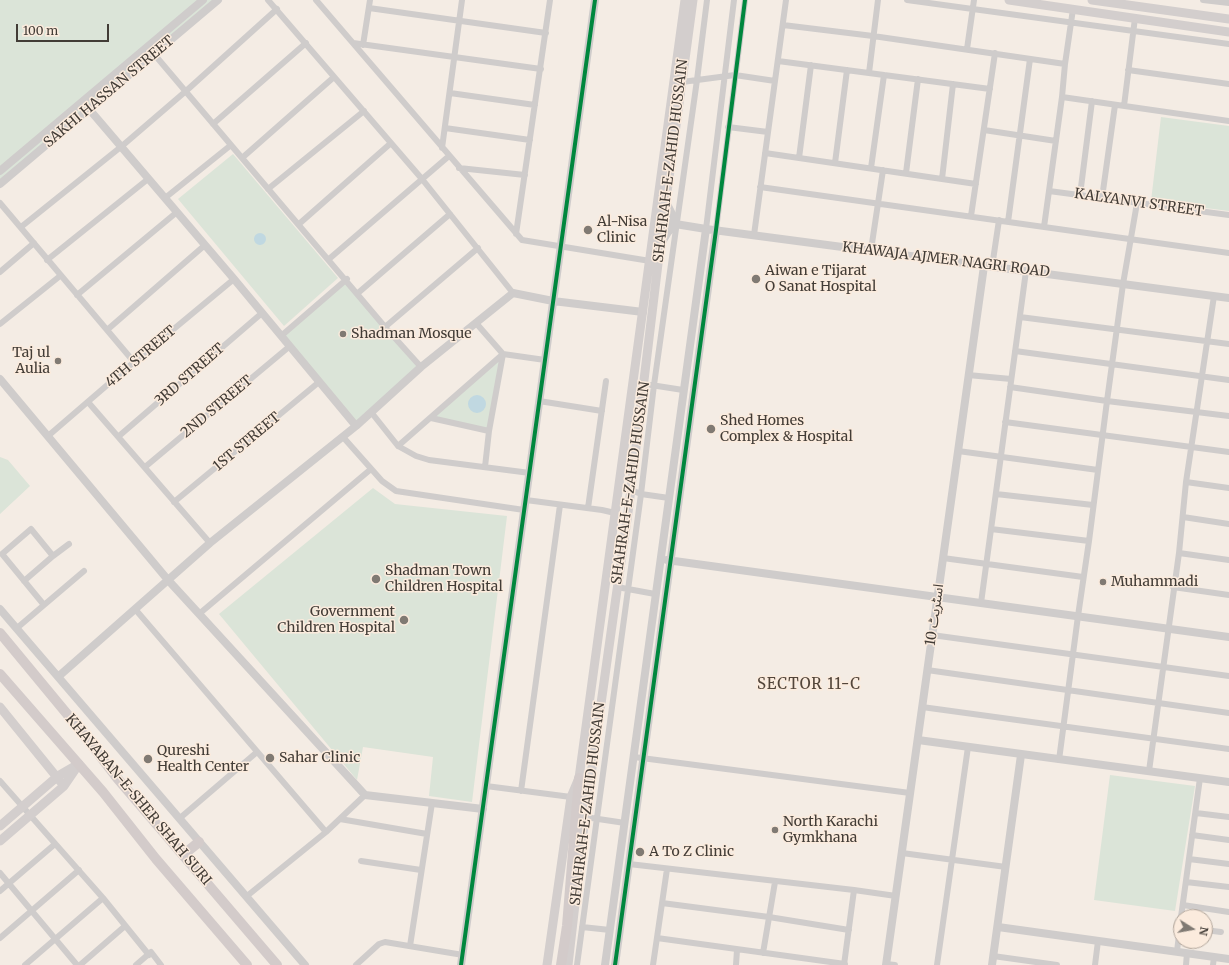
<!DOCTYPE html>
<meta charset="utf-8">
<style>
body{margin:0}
#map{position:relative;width:1229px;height:965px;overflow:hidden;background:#f4ece4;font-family:Merriweather,serif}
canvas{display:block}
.north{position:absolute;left:1173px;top:909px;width:40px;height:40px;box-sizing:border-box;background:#fbebdd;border:1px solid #b1a59a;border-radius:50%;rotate:101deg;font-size:11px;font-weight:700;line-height:16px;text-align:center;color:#423c36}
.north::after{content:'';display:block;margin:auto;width:14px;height:18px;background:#807a73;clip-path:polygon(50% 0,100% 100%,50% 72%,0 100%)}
.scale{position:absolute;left:16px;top:24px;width:93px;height:18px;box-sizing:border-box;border:2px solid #423c36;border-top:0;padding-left:5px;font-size:12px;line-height:14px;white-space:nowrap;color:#423c36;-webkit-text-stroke:3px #fbebdd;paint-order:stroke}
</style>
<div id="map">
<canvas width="1229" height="965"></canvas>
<div class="north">N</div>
<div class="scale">100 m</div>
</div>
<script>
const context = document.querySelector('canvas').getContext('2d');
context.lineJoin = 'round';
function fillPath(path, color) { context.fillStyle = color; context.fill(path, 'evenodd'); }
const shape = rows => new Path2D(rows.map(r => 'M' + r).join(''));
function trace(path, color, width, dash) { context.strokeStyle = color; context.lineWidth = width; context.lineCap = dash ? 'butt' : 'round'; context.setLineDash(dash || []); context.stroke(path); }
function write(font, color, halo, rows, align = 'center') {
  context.font = font + ' Merriweather,"Noto Sans Arabic",serif'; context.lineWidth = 3; context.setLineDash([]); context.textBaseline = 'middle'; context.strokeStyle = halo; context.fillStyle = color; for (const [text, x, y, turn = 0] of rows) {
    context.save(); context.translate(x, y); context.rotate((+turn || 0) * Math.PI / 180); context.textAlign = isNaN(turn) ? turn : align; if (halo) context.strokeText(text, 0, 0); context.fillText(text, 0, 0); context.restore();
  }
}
fillPath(shape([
 [0,0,218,0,0,184],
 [1161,117,1229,126,1229,211,1151,201],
 [233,154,338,278,284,326,178,199],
 [347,279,421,367,356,426,281,336],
 [503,354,489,431,431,418],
 [0,457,8,460,30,486,0,514],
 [373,488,395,504,507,516,472,802,429,796,433,757,363,747,357,780,219,614],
 [1110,775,1195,786,1175,911,1094,900]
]), '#dbe4d8');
fillPath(shape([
 '254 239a6 6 0 1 1 12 0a6 6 0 1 1-12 0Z',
 '468 404a9 9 0 1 1 18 0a9 9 0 1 1-18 0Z'
]), '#c0d8e1');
trace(shape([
 [268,0,422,179,513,293],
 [316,0,522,240,650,261],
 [907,0,1229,44],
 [1203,0,1229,3],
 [369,8,546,33],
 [783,25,873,36,1065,64],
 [353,43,541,69],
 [363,45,370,0],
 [967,49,974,0],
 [154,54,385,327,421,367],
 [778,61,990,89],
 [1128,70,1229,84],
 [869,73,878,0],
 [682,82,735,75,775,81],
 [450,93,535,105],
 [1062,97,1229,121],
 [1124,106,1135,18],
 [213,124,306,43],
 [728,127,768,132],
 [445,128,530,140],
 [984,130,1056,141],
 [442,148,462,0],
 [765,153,976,184],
 [242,158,334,77],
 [799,158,811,65],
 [835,163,847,70],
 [459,168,525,175],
 [871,168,884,75],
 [906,173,918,79],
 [942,179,953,84],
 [760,187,1229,253],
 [268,189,364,111],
 [1049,191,1229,215],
 [1080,195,1092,101],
 [165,198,231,145],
 [1102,198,1115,105],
 [0,203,134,362],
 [971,216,995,53],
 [1008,222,1030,59],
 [299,224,391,143],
 [21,227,122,146,186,91,277,9],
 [1044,227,1062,97,1065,64,1073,9],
 [706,229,734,0],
 [716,230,745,0],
 [516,234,550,0],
 [754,235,786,0],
 [871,250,883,170],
 [329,259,449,156],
 [47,260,148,179],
 [992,267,999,220],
 [0,272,34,243],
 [358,293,450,214],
 [77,295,177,212],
 [1020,317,1229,344],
 [476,323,503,354,489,431,485,467],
 [0,324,60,276],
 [385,327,478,248],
 [107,330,205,245],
 [281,336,347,279],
 [1015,351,1229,380],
 [968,375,1011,379],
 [651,385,683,390],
 [1010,387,1107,401,1229,416],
 [539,401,602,411],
 [88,402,210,543],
 [371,412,398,446,416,456,429,460,530,473],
 [431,418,489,431],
 [1005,422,1229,452],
 [48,436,134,362,234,279],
 [119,436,262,313],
 [343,437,382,481,396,491,524,510],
 [398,446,503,354,545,360],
 [958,451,1098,470],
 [145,467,290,346],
 [1186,482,1229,488],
 [631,490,641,494,669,498],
 [996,494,1093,505],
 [526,500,602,510,615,513],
 [174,502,319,382],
 [588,508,606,381],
 [1183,517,1229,524],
 [991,529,1089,541],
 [1179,553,1229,560],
 [943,558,1083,577],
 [24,581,53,556],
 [617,587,655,594],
 [1173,587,1229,595],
 [981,603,1026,271],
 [44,605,84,571],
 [135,609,326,832],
 [199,614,371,469],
 [17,628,44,605,2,554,31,529,53,556,69,544],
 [932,635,1229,676],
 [927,670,1229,713],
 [922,707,1229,749],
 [634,757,910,793],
 [1059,760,1078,616,1089,541,1107,401,1123,284,1137,203],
 [1149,771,1179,553,1186,482,1214,296],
 [0,781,103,898,149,955],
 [486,786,571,797],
 [521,791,560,505],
 [1196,813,1229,817],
 [585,817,625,823],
 [180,818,257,752],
 [340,819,427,834],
 [1192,835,1229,840],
 [902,853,1006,867],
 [1189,859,1229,864],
 [361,861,421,870],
 [629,864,854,890,896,896],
 [0,873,77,965],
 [1186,882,1229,887],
 [0,891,55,844],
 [247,896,326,832,365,795],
 [662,903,769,917,849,930],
 [1183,905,1229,912],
 [1181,917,1200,778],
 [582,927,610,930],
 [1205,930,1221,932],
 [0,938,79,870],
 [657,938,845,964],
 [410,946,432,803],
 [1177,951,1181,919],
 [763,953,775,882],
 [993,956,1057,965],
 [886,964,895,965],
 [25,965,103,898],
 [80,965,125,926],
 [136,965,151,952,161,965],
 [356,965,379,944,385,942,463,955],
 [577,965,641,494,654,385,697,80,707,0],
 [653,965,667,869],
 [736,965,737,950],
 [844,965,854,890],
 [937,965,968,747],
 [1095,965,1098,941],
 [1186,965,1187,953],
 [1213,965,1214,957]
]), '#cfcccb', 6);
trace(shape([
 [89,109,234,279,356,426],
 [0,171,203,0],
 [0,184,218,0],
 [663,222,706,229,1229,298],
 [661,244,668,232,677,224,665,200],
 [0,379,168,580,365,795,483,809],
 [667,560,1229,637],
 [0,609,305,965],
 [59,676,210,543,356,426,421,367,513,293,553,301,643,312],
 [918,740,1229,782],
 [998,927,1229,959],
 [461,965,595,0],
 [605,965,706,229],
 [615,965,716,230],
 [886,965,984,266],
 [992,965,1021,755]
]), '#cfcccb', 8);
trace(shape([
 [1009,0,1229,32],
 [1092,0,1229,19],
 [0,707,64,786],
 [0,826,58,776,77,765],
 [0,841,64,786,79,764],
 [547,965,571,797,579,778,685,0],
 [568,965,585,817,629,505,663,222,693,0]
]), '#d3cecd', 9);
trace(shape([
 [0,633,77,726,117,778,277,965],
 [0,674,103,792,156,859,247,965],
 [183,855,199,842],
 [561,965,567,926,579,778]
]), '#d3cbca', 10);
trace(shape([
 [461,965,595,0],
 [615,965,716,230,745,0]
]), '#00873e', 4);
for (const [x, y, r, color] of [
 [588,230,5,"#807a73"],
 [756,279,5,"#807a73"],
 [343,334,4,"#807a73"],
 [58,361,4,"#807a73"],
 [711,429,5,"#807a73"],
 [376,579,5,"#807a73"],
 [1103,582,4,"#807a73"],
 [404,620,5,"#807a73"],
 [270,758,5,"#807a73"],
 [148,759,5,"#807a73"],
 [775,830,4,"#807a73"],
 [640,852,5,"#807a73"]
]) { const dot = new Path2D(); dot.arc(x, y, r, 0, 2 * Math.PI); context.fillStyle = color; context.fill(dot); trace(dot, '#fbebdd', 1.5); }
write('14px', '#423c36', '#fbebdd', [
 ["SAKHI HASSAN STREET",109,92,-40],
 ["SHAHRAH-E-ZAHID HUSSAIN",671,161,-83],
 ["KALYANVI STREET",1139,203,8],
 ["KHAWAJA AJMER NAGRI ROAD",946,260,7],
 ["4TH STREET",141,357,-40],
 ["3RD STREET",190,375,-41],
 ["2ND STREET",217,407,-40],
 ["1ST STREET",247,442,-40],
 ["SHAHRAH-E-ZAHID HUSSAIN",631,483,-82],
 ["اسٹریٹ 10",935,615,-82],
 ["KHAYABAN-E-SHER SHAH SURI",138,800,50],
 ["SHAHRAH-E-ZAHID HUSSAIN",588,804,-83]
]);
write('14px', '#423c36', '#fbebdd', [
 ["Al-Nisa",597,222],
 ["Clinic",597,238],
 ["Aiwan e Tijarat",765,271],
 ["O Sanat Hospital",765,287],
 ["Shadman Mosque",351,334],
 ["Taj ul",50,353,"right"],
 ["Aulia",50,369,"right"],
 ["Shed Homes",720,421],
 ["Complex & Hospital",720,437],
 ["Shadman Town",385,571],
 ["Children Hospital",385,587],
 ["Muhammadi",1111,582],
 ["Government",395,612,"right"],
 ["Children Hospital",395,628,"right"],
 ["Qureshi",157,751],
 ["Health Center",157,767],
 ["Sahar Clinic",279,758],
 ["North Karachi",783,822],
 ["Gymkhana",783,838],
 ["A To Z Clinic",649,852]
], 'left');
context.letterSpacing = '1px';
write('15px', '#52453a', '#fbebdd', [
 ["SECTOR 11-C",809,685]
]);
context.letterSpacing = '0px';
</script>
